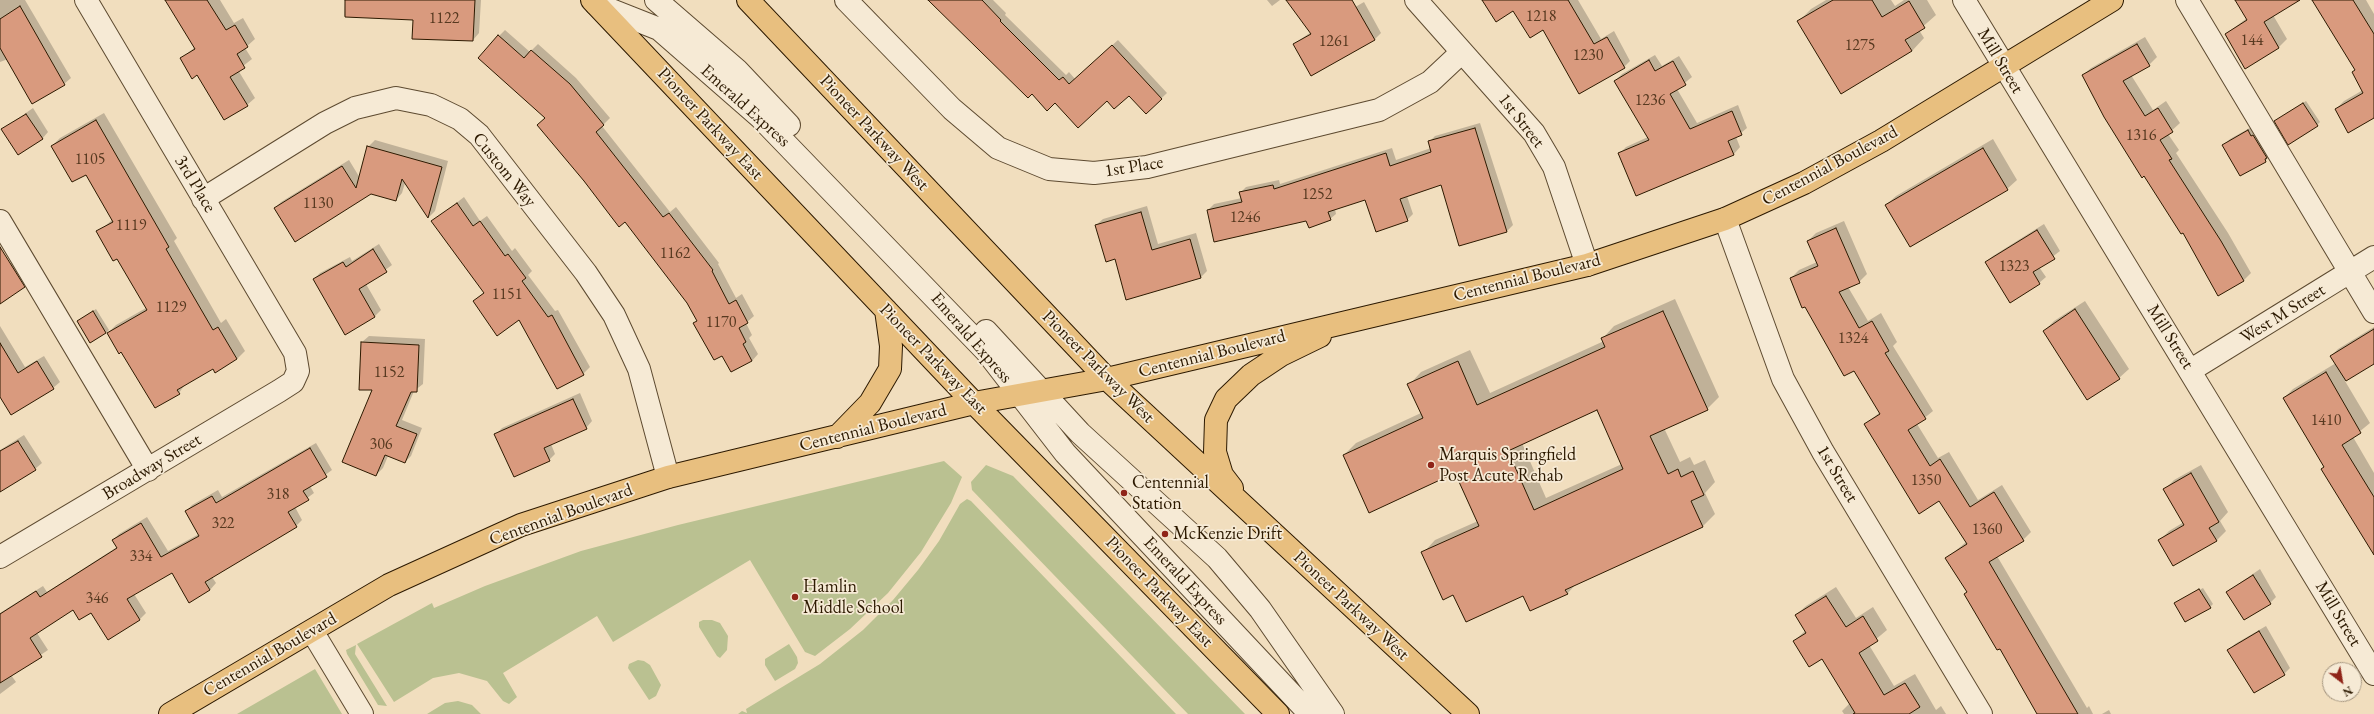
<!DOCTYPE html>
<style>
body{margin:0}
#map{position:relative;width:2374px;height:714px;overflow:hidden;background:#f1debe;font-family:"EB Garamond",serif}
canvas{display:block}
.north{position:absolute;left:2322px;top:662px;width:40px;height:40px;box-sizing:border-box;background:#f6ead5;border:1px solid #a59680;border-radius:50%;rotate:149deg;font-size:11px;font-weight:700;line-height:16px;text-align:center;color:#2c1900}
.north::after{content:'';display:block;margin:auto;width:14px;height:18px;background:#8f2418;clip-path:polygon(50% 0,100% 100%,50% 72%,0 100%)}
</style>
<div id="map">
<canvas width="2374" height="714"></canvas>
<div class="north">N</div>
</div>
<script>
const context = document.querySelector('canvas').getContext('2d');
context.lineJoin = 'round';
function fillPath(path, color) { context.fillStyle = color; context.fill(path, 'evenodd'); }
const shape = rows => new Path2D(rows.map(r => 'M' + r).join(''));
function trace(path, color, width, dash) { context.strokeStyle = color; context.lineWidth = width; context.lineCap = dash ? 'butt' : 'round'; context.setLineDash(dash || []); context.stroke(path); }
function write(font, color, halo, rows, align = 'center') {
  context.font = font + ' "EB Garamond",serif'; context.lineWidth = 3.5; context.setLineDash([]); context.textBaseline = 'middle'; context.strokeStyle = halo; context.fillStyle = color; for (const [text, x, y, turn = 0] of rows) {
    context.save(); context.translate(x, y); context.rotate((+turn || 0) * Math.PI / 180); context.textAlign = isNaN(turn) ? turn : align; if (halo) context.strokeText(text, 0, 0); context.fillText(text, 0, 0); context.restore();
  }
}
fillPath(shape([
 [944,461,962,477,951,503,921,552,888,593,850,629,815,656,805,652,750,560,613,642,597,616,503,673,517,697,509,704,503,701,487,681,459,673,433,678,394,702,357,644,432,603,434,608,485,586,581,551,678,525],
 [986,465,1013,476,1245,714,1188,714,972,490,971,482],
 [967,499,971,501,1176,714,738,714,742,711,747,713,746,709,820,664,863,630,893,600,918,570,939,541,960,504],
 [703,620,712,620,720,623,728,636,727,650,720,658,717,656,699,627,699,622],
 [789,644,797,657,798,663,795,669,775,681,765,665,765,659],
 [356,645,355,654,387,706,378,705,347,654,346,650],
 [638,660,644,661,650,665,661,685,656,696,649,700,628,668,629,664],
 [315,669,342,714,237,714],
 [458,701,472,705,481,714,427,714,445,703]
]), '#bac191');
fillPath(shape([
 [0,0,25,0,71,78,64,84,8,59,0,62],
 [166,0,220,0,234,23,243,18,255,39,245,48,252,59,238,70,255,98,247,105,198,74,181,59,195,47],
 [345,0,481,0,479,33,473,40,414,19,344,16],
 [930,0,993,0,1006,13,1005,15,1066,75,1069,72,1075,79,1118,40,1167,93,1146,113,1129,94,1107,100,1055,102,1032,93],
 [1267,0,1280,0,1272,6],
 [1287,0,1333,0,1343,14,1364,2,1381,33,1375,39,1312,75,1294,44,1311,32],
 [1483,0,1578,0,1601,39,1614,31,1630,61,1624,67,1543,29,1514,10],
 [1826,0,1891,0,1895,6,1904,0,1927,0,1936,15,1919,30,1924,38,1912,51,1799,21,1811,9],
 [2241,0,2298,0,2273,15,2287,39,2279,47,2245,67,2226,34,2247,18],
 [2313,0,2366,0,2374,14,2374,117,2336,109,2344,101,2363,90,2353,72,2356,69],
 [505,30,530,52,538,44,576,78,610,118,602,126,670,212,676,207,719,263,718,264,736,298,742,294,754,316,746,323,752,335,749,338,758,354,752,361,723,354,688,302,546,118,499,36],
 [2145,37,2157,57,2149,65,2131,75,2153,110,2166,101,2180,123,2168,134,2179,150,2176,153,2228,233,2251,273,2243,281,2183,232,2083,75,2091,68],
 [1655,55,1662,66,1679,56,1692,77,1677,89,1697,123,1738,105,1747,128,1736,137,1740,147,1734,154,1637,195,1619,154,1626,147,1648,137,1615,81,1622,74],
 [2306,101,2320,122,2317,125,2279,119],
 [33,108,48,132,42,139,3,129],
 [104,113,177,238,174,241,221,323,226,319,245,351,237,359,213,368,186,383,179,393,122,351,108,333,116,325,146,308,118,257,98,232,112,220,86,174,52,146,60,138],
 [1480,123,1513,225,1507,231,1460,245,1442,184,1407,196,1413,214,1407,220,1366,199,1335,209,1336,214,1330,219,1307,220,1208,210,1214,204,1242,198,1240,193,1246,187,1279,180,1280,184,1392,148,1396,160,1431,148,1429,142,1435,136],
 [2255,125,2272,154,2265,161,2224,145,2230,139],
 [1993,139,2017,180,2007,189,1886,205,1896,196],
 [375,140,448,161,435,211,429,217,405,183,402,193,396,200,371,193,275,208,281,202,349,160,360,178,368,147],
 [464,197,480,221,487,216,512,251,515,248,532,271,528,275,555,311,558,310,590,367,583,374,520,318,474,301,484,292,432,222],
 [1147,206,1158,244,1196,233,1207,271,1201,277,1115,257,1096,225,1103,219],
 [1844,221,1867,274,1859,282,1848,287,1868,321,1881,313,1897,342,1893,346,1933,411,1917,424,1938,458,1949,452,1978,500,2002,485,2031,532,2023,540,1997,556,2087,708,2089,706,2093,714,2042,714,1947,558,1966,542,1940,500,1866,424,1880,412,1854,369,1791,278,1799,270,1817,262,1808,241,1816,233],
 [2044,224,2060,251,2039,267,2046,277,2039,283,1986,262,1993,256],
 [379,244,392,265,366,284,381,310,375,316,345,333,314,279,320,273,350,257,352,261],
 [18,259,31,280,0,302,0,271],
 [1675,299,1719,397,1707,409,1664,428,1680,462,1690,457,1694,465,1705,460,1715,482,1705,493,1715,514,1702,527,1576,584,1567,594,1454,593,1423,553,1435,540,1478,521,1456,472,1344,455,1356,443,1421,413,1409,385,1421,372,1470,350,1490,393,1604,341,1602,339,1614,326],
 [1597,409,1622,464,1546,498,1522,443],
 [2085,301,2129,369,2119,378,2044,331,2054,321],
 [96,309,109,330,106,333,78,321],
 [0,326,25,367,44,356,60,382,53,388,0,395],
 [2374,327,2374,363,2345,381,2370,423,2353,437,2374,473,2374,553,2284,398,2293,389,2336,363,2331,356,2338,349],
 [369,336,425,339,423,384,414,391,402,420,422,428,411,456,405,462,388,456,383,468,376,475,373,389,362,342],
 [580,393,592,421,586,428,551,444,555,454,549,460,496,434,502,428],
 [24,435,42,463,35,469,0,480,0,450],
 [316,443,332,470,310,486,314,493,295,507,302,520,296,526,212,577,216,583,210,590,172,572,134,594,146,613,139,620,73,609,37,633,48,650,11,675,16,682,0,694,0,613,43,586,47,592,117,547,113,540,119,534,147,517,168,551,199,534,186,511,192,505,218,490,222,497],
 [2201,465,2228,512,2220,521,2226,531,2216,541,2159,541,2169,531,2184,522,2165,489,2174,480],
 [2260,569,2276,597,2270,603,2227,592],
 [1836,587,1856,618,1873,607,1887,630,1869,645,1894,686,1915,674,1936,710,1941,706,1946,714,1844,714,1842,711,1850,703,1822,658,1794,641,1806,630,1796,615,1806,606],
 [2203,588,2213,604,2210,607,2175,603],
 [2266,626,2290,668,2284,674,2229,650,2235,644],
 [2109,710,2111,714,2102,714]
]), '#0003');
const building = shape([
 [165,0,207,0,226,30,235,25,248,47,237,54,245,68,230,77,248,106,224,120,197,75,192,79,180,58,195,49,165,0],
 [345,0,475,0,473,41,412,39,413,20,345,17,345,0],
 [928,0,982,0,1001,20,1000,21,1059,80,1063,77,1069,84,1112,45,1162,99,1146,114,1129,96,1114,109,1107,101,1078,128,1055,103,1047,111,1032,94,1028,98,928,0],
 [1286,0,1352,0,1375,40,1311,76,1293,44,1311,34,1286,0],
 [1482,0,1568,0,1594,44,1607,37,1625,68,1579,94,1543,30,1530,38,1513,11,1496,22,1482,0],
 [1833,0,1872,0,1882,17,1909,1,1925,28,1905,40,1912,51,1841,94,1797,21,1833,0],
 [2235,0,2300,0,2264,22,2279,48,2245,69,2225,34,2247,20,2235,0],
 [2312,0,2353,0,2374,34,2374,118,2348,133,2335,109,2363,93,2352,72,2355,70,2312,0],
 [20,6,65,85,32,104,0,48,0,19,20,6],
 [498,35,524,58,531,50,570,84,604,125,596,132,663,217,669,213,713,270,712,271,729,304,736,300,748,323,739,328,746,342,743,344,752,361,731,372,722,356,714,360,693,323,697,321,687,303,625,222,619,227,584,181,537,125,545,118,478,58,498,35],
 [2137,44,2150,66,2123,81,2145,116,2158,108,2173,132,2160,140,2172,159,2169,160,2221,241,2244,281,2218,296,2183,233,2181,234,2144,176,2142,178,2104,117,2082,75,2137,44],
 [1649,60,1655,71,1673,61,1686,85,1670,94,1690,129,1732,111,1742,135,1728,141,1734,155,1636,196,1618,153,1649,140,1614,81,1649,60],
 [2303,103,2318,126,2288,145,2274,121,2303,103],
 [26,114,43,139,18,155,1,129,26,114],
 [96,120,169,247,166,249,213,330,218,327,237,359,215,373,213,369,177,390,180,394,155,408,121,352,119,354,107,333,147,310,117,259,113,261,96,231,113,222,86,175,72,182,51,146,96,120],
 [1475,128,1507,232,1459,246,1441,185,1400,199,1408,221,1376,232,1365,200,1328,212,1331,220,1309,228,1306,221,1214,242,1207,210,1242,202,1239,192,1273,185,1274,189,1386,153,1390,166,1431,152,1428,141,1475,128],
 [2248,130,2251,136,2253,135,2267,158,2265,159,2266,162,2240,176,2222,145,2248,130],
 [367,146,442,167,428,218,402,179,396,201,371,194,295,242,274,208,342,166,356,188,367,146],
 [1983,148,2008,190,1910,247,1885,205,1983,148],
 [457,203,473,226,480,221,505,256,508,254,526,278,522,281,548,317,552,315,584,375,557,389,519,320,497,336,473,301,484,293,431,221,457,203],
 [1141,212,1152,250,1190,239,1201,278,1126,300,1115,259,1106,262,1095,225,1141,212],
 [1836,228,1860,283,1839,292,1859,328,1872,321,1889,351,1885,353,1926,419,1908,430,1930,466,1940,459,1970,507,1994,492,2024,541,1989,562,2078,714,2037,714,2000,649,1997,650,1964,594,1967,592,1945,558,1967,544,1939,501,1919,514,1864,424,1880,414,1854,371,1844,376,1805,307,1802,308,1790,278,1818,266,1807,241,1836,228],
 [2037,230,2055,259,2033,272,2040,284,2010,303,1985,262,2037,230],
 [0,247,25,287,0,304,0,247],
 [373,249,387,272,359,289,375,317,345,335,313,279,343,262,346,267,373,249],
 [2075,309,2120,379,2087,400,2043,331,2075,309],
 [93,311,106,333,90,343,77,321,93,311],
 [1663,311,1708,410,1650,436,1668,474,1678,469,1681,477,1693,471,1704,495,1691,501,1703,527,1565,590,1568,594,1530,611,1523,596,1466,622,1453,595,1443,600,1421,552,1479,526,1455,473,1369,513,1343,455,1423,418,1407,384,1458,361,1477,405,1605,347,1601,338,1663,311],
 [1597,410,1623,469,1534,510,1508,451,1597,410],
 [2374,329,2374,364,2346,381,2330,356,2374,329],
 [361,342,419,345,417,392,411,392,396,426,417,434,405,463,385,455,376,476,342,462,372,390,359,390,361,342],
 [0,343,18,373,37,361,54,389,11,415,0,397,0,343],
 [2326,372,2361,433,2342,445,2374,497,2374,555,2321,469,2324,467,2283,398,2326,372],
 [573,399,587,429,544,448,550,461,514,477,494,434,573,399],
 [18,441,36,470,0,492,0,451,18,441],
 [310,448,327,477,303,491,309,500,288,512,297,527,205,582,210,590,189,603,172,573,127,599,140,620,108,640,91,613,79,620,73,610,30,638,42,657,0,683,0,614,36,591,40,597,117,548,112,540,141,523,161,557,199,536,185,511,212,496,216,503,310,448],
 [2191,473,2219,522,2209,528,2217,541,2173,566,2158,540,2184,525,2163,489,2191,473],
 [2253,575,2271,604,2244,620,2226,592,2253,575],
 [2199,589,2211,608,2185,622,2174,603,2199,589],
 [1826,596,1846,627,1863,616,1878,641,1859,653,1884,695,1905,683,1920,707,1909,714,1853,714,1855,713,1822,659,1809,667,1793,641,1806,633,1795,615,1826,596],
 [2259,631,2285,675,2254,693,2227,650,2259,631]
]);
fillPath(building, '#d99a7e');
trace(building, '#2c1900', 1);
const minor = shape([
 [656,0,737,70,789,125],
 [846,0,952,109,998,148,1049,169,1094,173,1147,167,1379,110,1430,82,1462,52],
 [1416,0,1534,133,1554,167,1587,265],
 [1964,0,2374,674],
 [2187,0,2374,312],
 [596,4,659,29,761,118,986,351,1065,453,1310,714],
 [203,199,325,123,355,108,396,98,431,105,460,119,479,135,586,273,614,315,639,369,668,477],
 [1725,219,1783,379,1823,452,1981,714],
 [0,221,148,470],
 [986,331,1080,433,1217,558,1260,609,1333,714],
 [2191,370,2374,257],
 [0,557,279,391,293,382,298,371,295,353,86,0],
 [312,631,362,714]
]);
const major = shape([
 [592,0,974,403,1278,714],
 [748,0,1107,379,1468,714],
 [837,437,870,403,890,369,891,346,886,310],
 [1232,488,1222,475,1215,452,1216,420,1226,399,1251,375,1281,355,1320,336],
 [170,714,389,585,521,525,668,477,974,403,1107,379,1587,265,1725,219,1804,183,1881,141,2112,0]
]);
trace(minor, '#5d4a30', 24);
trace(major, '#2c1900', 24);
trace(minor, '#f6ead5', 22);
trace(major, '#e8bf7f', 22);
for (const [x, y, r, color] of [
 [1431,465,4,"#8f2418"],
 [1124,493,4,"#8f2418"],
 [1165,534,4,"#8f2418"],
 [795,597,4,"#8f2418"]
]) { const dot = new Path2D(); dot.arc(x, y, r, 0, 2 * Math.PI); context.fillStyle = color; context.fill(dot); trace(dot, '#f6ead5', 1.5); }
write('16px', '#573920', null, [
 ["1218",1541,17],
 ["1122",444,19],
 ["144",2252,41],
 ["1261",1334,42],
 ["1275",1860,46],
 ["1230",1588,56],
 ["1236",1650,101],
 ["1316",2141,136],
 ["1105",90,160],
 ["1252",1317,195],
 ["1130",318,204],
 ["1246",1245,218],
 ["1119",131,226],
 ["1162",675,254],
 ["1323",2014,267],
 ["1151",507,295],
 ["1129",171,308],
 ["1170",721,323],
 ["1324",1853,339],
 ["1152",389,373],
 ["1410",2326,421],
 ["306",381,445],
 ["1350",1926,481],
 ["318",278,495],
 ["322",223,524],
 ["1360",1987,530],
 ["334",141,557],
 ["346",97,599]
]);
write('18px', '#2c1900', '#f6ead5', [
 ["Mill Street",2000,61,59],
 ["Emerald Express",745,106,42],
 ["1st Street",1521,121,52],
 ["Pioneer Parkway East",710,124,47],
 ["Pioneer Parkway West",874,133,47],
 ["Centennial Boulevard",1830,166,-28],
 ["1st Place",1134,167,-9],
 ["Custom Way",504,170,51],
 ["3rd Place",195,184,59],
 ["Centennial Boulevard",1527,278,-14],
 ["West M Street",2283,314,-32],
 ["Mill Street",2170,337,58],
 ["Emerald Express",971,338,49],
 ["Centennial Boulevard",1212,354,-14],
 ["Pioneer Parkway East",933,359,46],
 ["Pioneer Parkway West",1098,367,45],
 ["Centennial Boulevard",873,428,-14],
 ["Broadway Street",152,467,-31],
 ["1st Street",1837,474,59],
 ["Centennial Boulevard",561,515,-20],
 ["Emerald Express",1185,581,47],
 ["Pioneer Parkway East",1159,592,46],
 ["Pioneer Parkway West",1351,606,43],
 ["Mill Street",2338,614,59],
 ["Centennial Boulevard",270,655,-30]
]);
write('18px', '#2c1900', '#f6ead5', [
 ["Marquis Springfield",1439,455],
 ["Post Acute Rehab",1439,476],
 ["Centennial",1132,483],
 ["Station",1132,504],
 ["McKenzie Drift",1173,534],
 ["Hamlin",803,587],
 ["Middle School",803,608]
], 'left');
</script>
